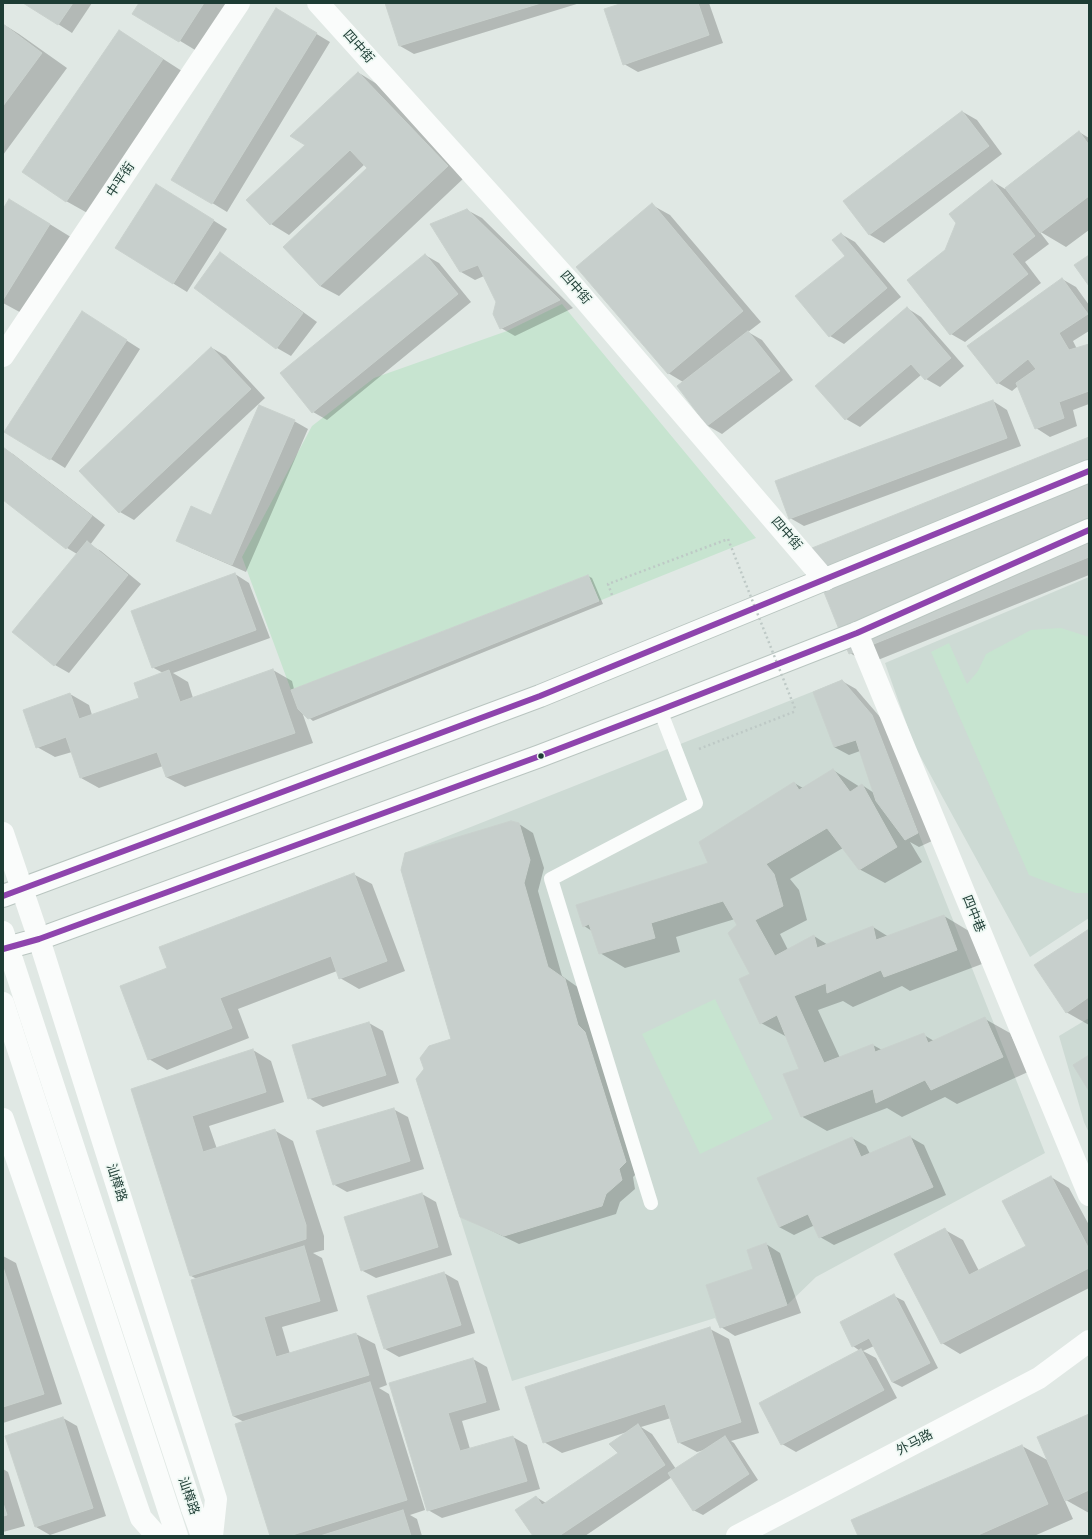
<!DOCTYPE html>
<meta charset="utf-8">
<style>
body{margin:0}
#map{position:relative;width:1092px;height:1539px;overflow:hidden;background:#e0e8e4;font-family:"DejaVu Sans",sans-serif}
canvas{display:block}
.frame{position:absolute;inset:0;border:4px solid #1d3c34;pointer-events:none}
</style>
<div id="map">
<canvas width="1092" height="1539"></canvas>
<div class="frame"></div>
</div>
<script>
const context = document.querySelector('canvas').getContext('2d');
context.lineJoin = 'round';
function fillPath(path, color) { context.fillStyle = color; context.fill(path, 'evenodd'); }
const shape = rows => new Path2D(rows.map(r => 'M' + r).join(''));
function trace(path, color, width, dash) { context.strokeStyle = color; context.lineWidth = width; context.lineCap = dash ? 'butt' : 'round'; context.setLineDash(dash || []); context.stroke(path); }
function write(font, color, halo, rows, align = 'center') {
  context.font = font + ' "DejaVu Sans","Noto Sans SC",sans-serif'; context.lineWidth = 3.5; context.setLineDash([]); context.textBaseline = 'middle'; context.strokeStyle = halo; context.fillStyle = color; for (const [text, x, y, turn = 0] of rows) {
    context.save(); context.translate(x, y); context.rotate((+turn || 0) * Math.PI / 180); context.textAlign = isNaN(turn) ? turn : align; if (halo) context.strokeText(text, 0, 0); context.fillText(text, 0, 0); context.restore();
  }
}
fillPath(shape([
 [1089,577,1089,918,1030,957,914,745,885,663],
 [842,680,872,715,1045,1153,816,1277,787,1305,720,1328,715,1318,512,1381,416,1079,424,1069,420,1058,429,1046,451,1039,401,870,405,853],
 [1089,1018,1089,1133,1084,1122,1059,1036]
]), '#cddad4');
fillPath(shape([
 [562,304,756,538,599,601,588,575,291,690,242,557,312,426,374,378,507,331],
 [1061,628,1089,637,1089,893,1076,893,1029,875,931,652,949,643,967,684,978,671,986,654,1031,630],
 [715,999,773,1119,700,1154,642,1034]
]), '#c7e4d0');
fillPath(shape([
 [25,3,92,3,72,33],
 [140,3,238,3,205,56,134,13],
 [386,3,580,3,414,54,400,46],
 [626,3,709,3,723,43,638,72,624,64],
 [290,18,330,42,227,212,173,179],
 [3,24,19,34,67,68,3,155],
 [120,31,188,75,91,215,66,201],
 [359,73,377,84,465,177,339,296,320,286,285,247,368,168,365,164,289,235,271,224,248,200,306,145],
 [963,112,977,120,1002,154,884,243,870,235,844,201],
 [1079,132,1089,138,1089,230,1066,247,1039,231,1049,244,1025,262,1041,283,965,342,951,334,946,251,992,181,1005,189],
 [170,193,227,229,187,292,116,248],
 [652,205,670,215,761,322,748,332,762,340,793,380,722,434,708,426,678,386,683,382,668,373],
 [467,210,482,218,573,308,515,336,501,328,497,301,484,276,475,280,461,272],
 [3,211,35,215,74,239,27,316,3,303],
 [841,234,855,242,901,297,844,344,830,336,846,256],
 [220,254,234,262,317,322,291,356,277,348,195,288],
 [425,255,439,263,471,302,327,420,313,412],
 [1062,279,1076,287,1089,305,1089,331,1073,341,1077,349,1089,345,1089,404,1073,410,1077,426,1050,437,1036,428,1018,386,1012,391,998,383],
 [907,308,921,317,964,366,940,387,926,379,921,375,860,427,846,419],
 [96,321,140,349,65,468,6,431],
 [212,348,226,356,265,398,134,520,120,512],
 [993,401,1007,410,1021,446,804,526,790,518],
 [294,421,308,429,246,572,191,548,177,540,212,516],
 [1089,438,1089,575,868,664,850,653],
 [3,448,13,454,105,525,90,545,101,551,141,584,69,673,55,665,77,554,67,548,3,499],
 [235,574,249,583,270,638,173,673,188,682,193,698,273,670,292,681,294,689,588,576,592,578,603,604,313,721,302,712,313,743,185,787,166,777,163,766,99,788,81,778,72,752,55,757,37,747,70,694,89,705,92,715,140,699,163,673,152,667],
 [842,681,856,689,886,724,932,841,919,847,910,842,922,862,885,883,859,869,843,848,790,879,799,890,807,920,780,934,788,950,814,936,828,945,873,927,889,937,944,916,969,931,982,964,910,991,902,986,853,1007,843,1001,818,1010,840,1058,873,1045,882,1050,924,1035,934,1041,985,1019,1010,1033,1028,1072,957,1104,945,1097,902,1117,887,1108,827,1131,801,1116,800,1069,787,1037,761,1023,752,975,739,925,735,919,676,937,680,952,625,968,600,953,592,931,584,926,709,864,794,783,803,788,833,770,860,787,862,785,874,793,860,751,849,755,834,747],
 [519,824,533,833,544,868,538,891,562,976,579,988,640,1170,633,1177,635,1189,620,1202,616,1214,519,1244,461,1216,452,1040],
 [353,874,372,884,405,971,359,989,340,978,337,971,238,1009,249,1038,167,1070,149,1059,168,968],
 [1089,930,1089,1025,1066,1012],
 [369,1023,383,1031,399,1083,323,1107,309,1098],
 [253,1050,271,1061,284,1102,209,1126,217,1149,274,1130,293,1141,324,1236,324,1250,313,1253,322,1258,338,1311,282,1327,290,1354,356,1334,375,1344,387,1385,379,1388,389,1394,425,1510,410,1515,417,1519,422,1536,271,1536,244,1422,233,1416,197,1279,191,1276,133,1089],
 [393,1109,408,1117,424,1169,347,1192,333,1184],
 [910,1137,924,1145,946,1195,834,1245,820,1237,815,1225,794,1235,779,1227,852,1138,866,1146,870,1154],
 [1051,1177,1069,1188,1089,1225,1089,1288,960,1354,942,1343,945,1230,963,1240,979,1271,1027,1246],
 [422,1194,436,1202,452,1255,376,1278,361,1270],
 [766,1244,780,1253,801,1313,735,1336,721,1327,755,1270],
 [3,1256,16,1263,62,1404,3,1423],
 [444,1273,458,1281,475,1333,399,1357,385,1349,368,1297],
 [894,1296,904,1301,938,1368,902,1387,892,1382,874,1346,863,1351,876,1358,897,1398,796,1452,782,1444,860,1351,853,1346],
 [710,1329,729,1339,759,1433,731,1441,734,1443,758,1480,703,1515,693,1510,672,1477,585,1536,534,1536,536,1497,546,1503,620,1453,627,1432,562,1453,544,1442],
 [671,1418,678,1442,697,1452,704,1450,676,1469,652,1434,641,1427],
 [473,1359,487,1367,500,1410,462,1421,470,1449,513,1437,527,1445,540,1489,442,1518,428,1510,390,1384],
 [1089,1415,1089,1513,1064,1499,1073,1519,1034,1536,859,1536,1022,1446,1049,1461],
 [63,1418,77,1426,106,1516,50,1535,36,1527],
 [3,1469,8,1472,25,1526,3,1532]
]), '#0003');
const building = shape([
 [23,3,73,3,58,25,23,3],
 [139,3,204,3,179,42,132,14,139,3],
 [385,3,541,3,399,46,385,3],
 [623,3,698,3,709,35,623,65,604,9,623,3],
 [276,8,317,33,212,204,171,180,276,8],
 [3,24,42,53,3,106,3,24],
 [119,30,163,59,66,202,22,172,119,30],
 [358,72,448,166,320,286,283,247,367,168,350,150,270,225,246,200,305,145,290,136,358,72],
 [962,111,989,146,869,235,843,201,962,111],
 [1079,131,1089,145,1089,196,1040,233,1005,188,1079,131],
 [992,180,1035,236,1012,254,1028,274,950,335,907,280,945,250,956,223,949,214,992,180],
 [156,184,214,220,173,284,115,248,156,184],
 [9,199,50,224,3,300,3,209,9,199],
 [652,203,743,311,668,374,576,267,652,203],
 [467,209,560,300,500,329,493,314,496,302,478,265,460,272,430,224,467,209],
 [841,233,887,288,829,337,795,296,845,256,832,240,841,233],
 [220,252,303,313,276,349,194,288,220,252],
 [425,254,458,294,312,413,280,373,425,254],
 [1089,255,1089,286,1074,265,1089,255],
 [1062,278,1088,314,1059,333,1069,350,1089,344,1089,391,1059,402,1064,418,1035,429,1016,383,1036,369,1028,359,997,384,967,346,1062,278],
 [907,307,951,358,925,380,911,364,845,420,815,386,907,307],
 [82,311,127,340,50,460,4,432,82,311],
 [748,331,780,371,707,426,677,386,748,331],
 [211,347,251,389,119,513,79,471,211,347],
 [993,400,1007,438,789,519,775,481,993,400],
 [259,405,295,420,232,565,176,541,191,506,211,515,259,405],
 [1089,437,1089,557,849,654,807,550,1089,437],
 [3,447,92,516,66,549,3,500,3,447],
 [87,541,128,575,54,666,12,632,87,541],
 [235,573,256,630,152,668,131,611,235,573],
 [588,575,599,601,308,719,298,709,291,690,588,575],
 [273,669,295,733,166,777,157,752,80,778,66,737,36,748,23,710,70,693,79,719,139,698,134,683,169,670,180,702,273,669],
 [842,680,872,715,918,833,905,840,876,801,856,740,834,747,813,692,842,680],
 [833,769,850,792,862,784,897,847,859,870,827,828,766,864,774,874,783,906,755,920,775,956,814,935,817,948,873,926,876,940,944,915,957,950,884,977,881,970,827,993,826,983,794,996,824,1063,873,1044,875,1052,924,1033,928,1043,985,1017,1003,1057,931,1090,925,1080,876,1103,873,1089,801,1117,783,1074,799,1069,777,1015,760,1024,739,979,750,974,728,933,737,925,723,901,651,923,655,938,599,954,589,924,583,927,576,905,708,863,699,842,794,782,799,790,833,769],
 [511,821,519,823,530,860,524,883,548,967,565,979,578,1025,585,1032,626,1162,619,1169,622,1180,606,1194,602,1206,504,1236,460,1217,416,1079,424,1069,420,1058,429,1046,451,1039,401,870,405,853,511,821],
 [354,873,387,961,339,979,331,956,220,998,232,1028,148,1060,120,986,167,968,159,947,354,873],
 [1089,929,1089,997,1066,1013,1034,965,1089,929],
 [369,1022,386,1075,308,1099,292,1045,369,1022],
 [253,1049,266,1092,192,1116,203,1152,275,1129,306,1225,306,1239,190,1276,131,1089,253,1049],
 [1089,1055,1089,1091,1073,1065,1089,1055],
 [394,1108,410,1161,333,1185,316,1131,394,1108],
 [910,1136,933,1187,819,1238,808,1214,779,1227,757,1178,852,1137,861,1157,910,1136],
 [1051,1176,1089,1249,1089,1268,941,1344,894,1254,945,1228,969,1275,1026,1246,1002,1201,1051,1176],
 [422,1193,438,1247,361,1271,344,1217,422,1193],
 [766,1243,787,1305,720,1328,706,1285,753,1269,747,1250,766,1243],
 [304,1246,320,1301,264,1317,276,1357,356,1333,369,1375,233,1416,191,1280,304,1246],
 [3,1267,44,1394,3,1407,3,1267],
 [444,1272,461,1325,384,1349,367,1296,444,1272],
 [894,1294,930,1363,892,1382,869,1338,852,1347,840,1322,894,1294],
 [710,1327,741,1422,678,1443,665,1404,543,1443,525,1387,710,1327],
 [861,1349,884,1390,781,1445,759,1403,861,1349],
 [473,1358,486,1402,448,1413,460,1451,513,1436,527,1481,427,1511,389,1383,473,1358],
 [370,1382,407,1500,289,1536,270,1536,235,1424,370,1382],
 [1089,1414,1089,1490,1065,1501,1037,1437,1089,1414],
 [63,1417,93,1508,35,1527,5,1436,63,1417],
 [638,1424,665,1465,559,1536,533,1536,515,1510,536,1496,542,1505,618,1453,609,1444,638,1424],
 [725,1436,749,1474,693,1511,668,1473,725,1436],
 [1022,1445,1048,1504,976,1536,858,1536,851,1520,1022,1445],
 [3,1503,7,1515,3,1516,3,1503],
 [403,1510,411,1536,320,1536,403,1510]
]);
fillPath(building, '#c7cfcc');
trace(building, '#c9d1cd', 1);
const secondary = shape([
 [3,896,540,696,1089,471],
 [3,949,39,939,540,756,660,710,857,633,1089,530]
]);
trace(secondary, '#b9c5c0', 24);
trace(shape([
 [612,595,608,584,728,539],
 [699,749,796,711]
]), '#bec9c6', 2.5, [2, 3]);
trace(shape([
 [651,1203,551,879,696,803,660,710]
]), '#fafcfb', 14);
trace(shape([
 [318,3,568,280,825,580],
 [3,356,239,3],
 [857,633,1089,1195],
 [737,1536,1039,1378,1089,1341]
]), '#fafcfb', 22);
trace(shape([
 [3,833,39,939,216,1499,212,1536],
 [3,1003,177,1536],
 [3,1119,141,1518,157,1536],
 [192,1508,202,1536]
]), '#fafcfb', 22);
trace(secondary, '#fafcfb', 22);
trace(shape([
 [728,539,796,711]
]), '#bec9c6', 2.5, [2, 3]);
trace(shape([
 [3,932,192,1508]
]), '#fafcfb', 22);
trace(shape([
 [3,896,540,696,1089,471],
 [3,949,39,939,540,756,660,710,857,633,1089,530]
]), '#8e44ad', 6);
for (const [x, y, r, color] of [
 [541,756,3.5,"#1d3c34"]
]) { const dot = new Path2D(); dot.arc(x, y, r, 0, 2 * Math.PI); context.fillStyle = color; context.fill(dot); trace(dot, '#eef8f3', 1.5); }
write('13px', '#1d3c34', '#eef8f3', [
 ["四中街",358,47,48],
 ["中平街",121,180,-56],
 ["四中街",575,288,49],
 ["四中街",786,534,49],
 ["四中巷",973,914,68],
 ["汕樟路",116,1183,72],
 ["外马路",915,1443,-28],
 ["汕樟路",188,1496,71]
]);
</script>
